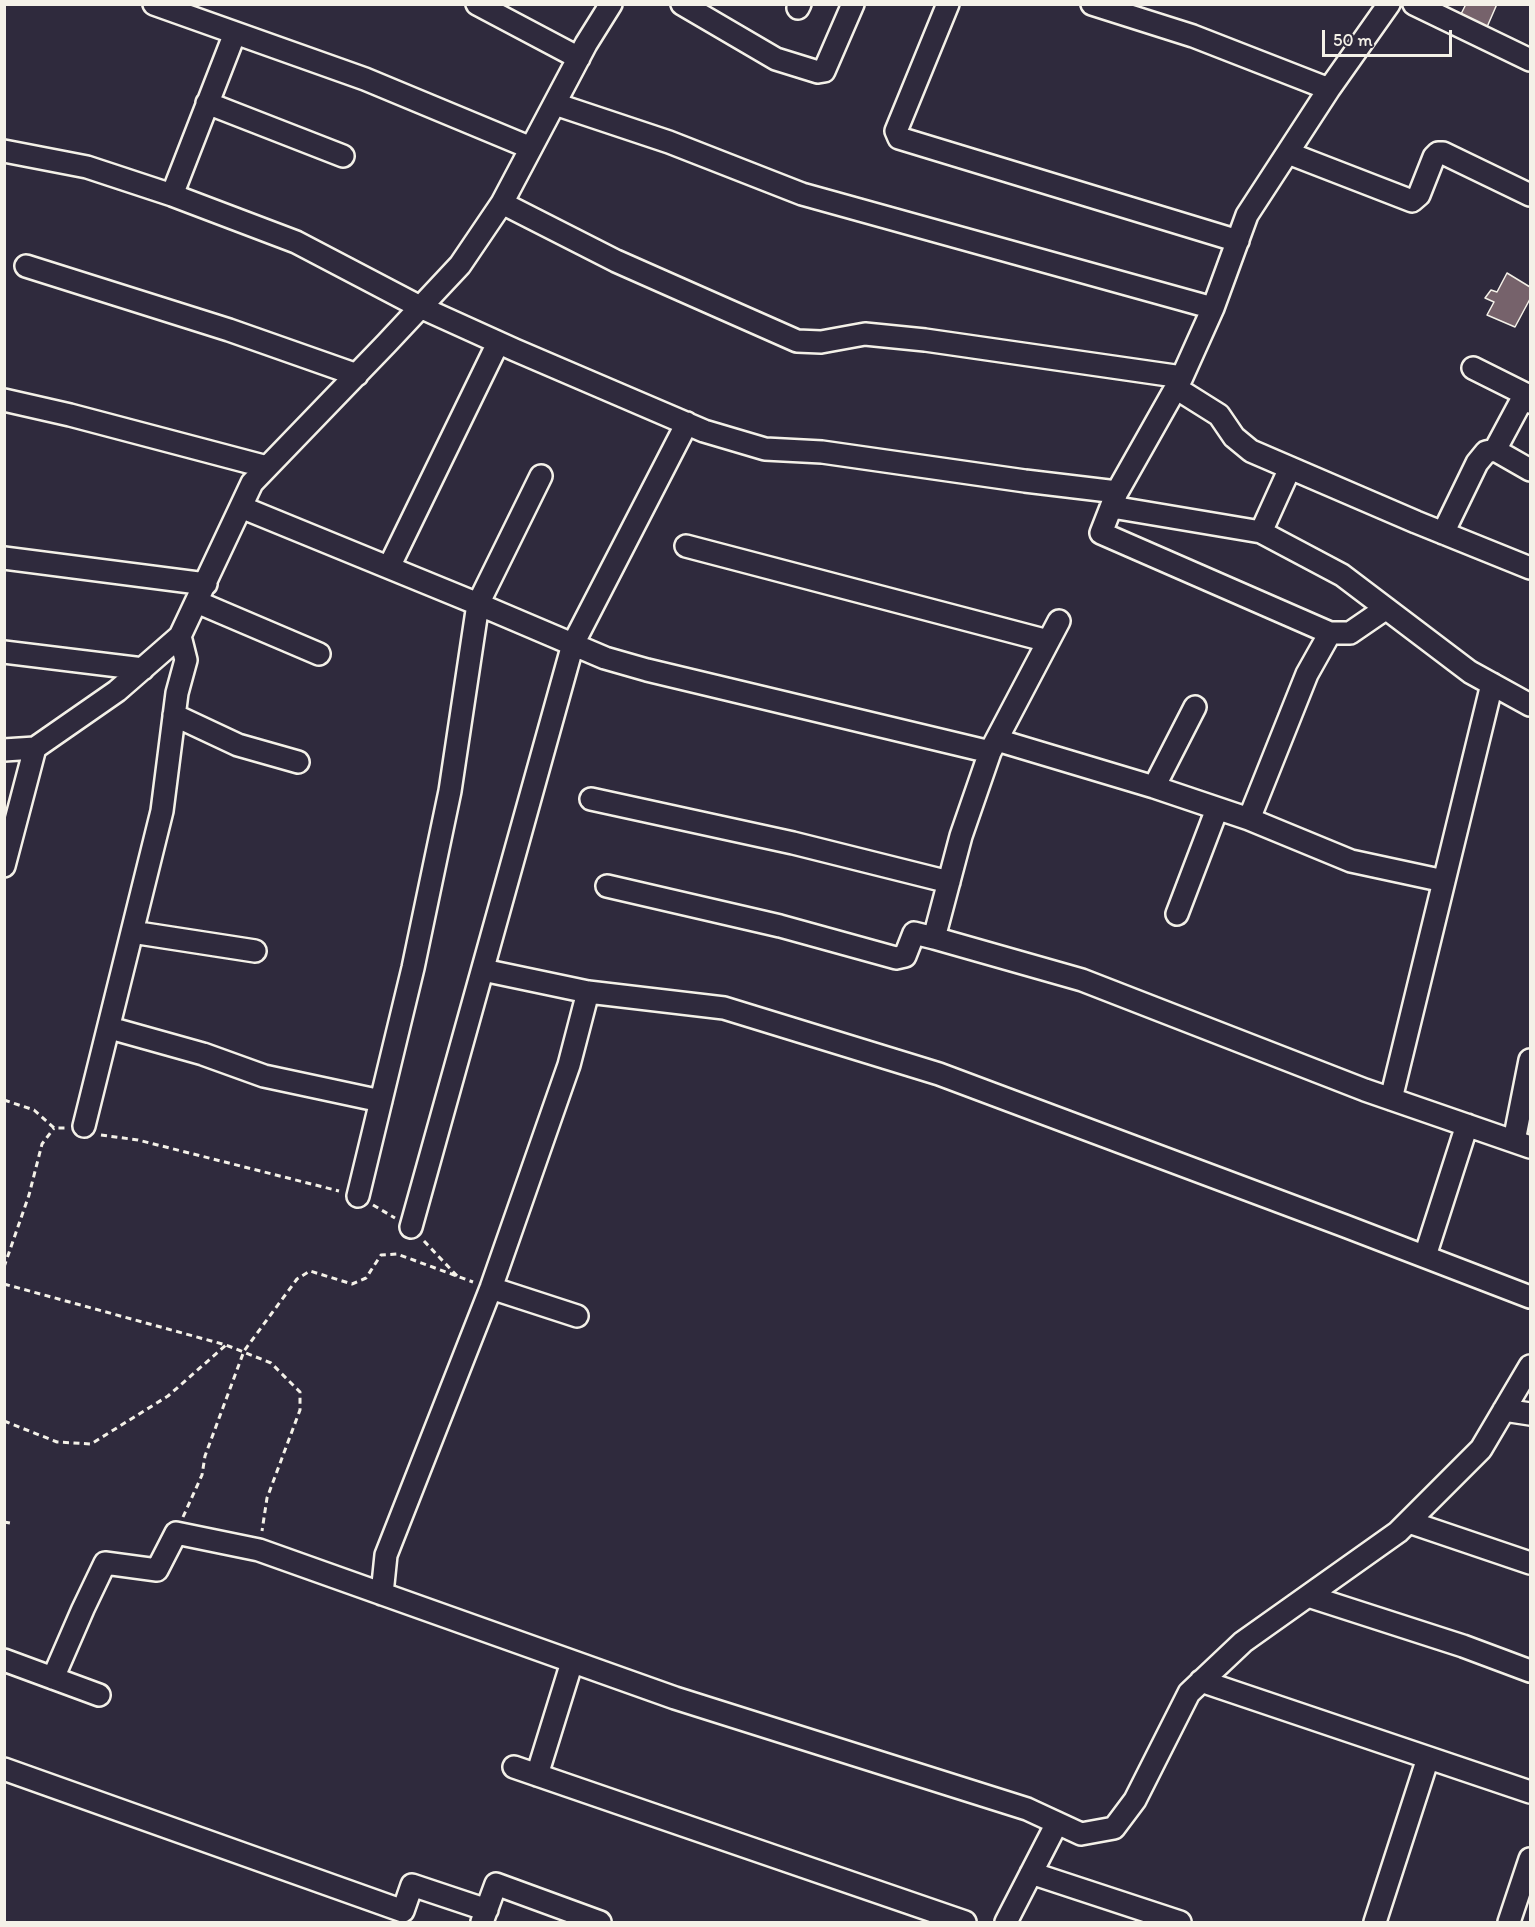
<!DOCTYPE html>
<style>
body{margin:0}
#map{position:relative;width:1535px;height:1927px;overflow:hidden;background:#2f2a3d;font-family:Itim,sans-serif}
canvas{display:block}
.frame{position:absolute;inset:0;border:6px solid #f4f1e8;pointer-events:none}
.scale{position:absolute;left:1322px;top:30px;width:130px;height:27px;box-sizing:border-box;border:3px solid #f4f1e8;border-top:0;padding-left:8px;font-size:18px;line-height:21px;white-space:nowrap;color:#f4f1e8;-webkit-text-stroke:4px #2f2a3d;paint-order:stroke}
</style>
<div id="map">
<canvas width="1535" height="1927"></canvas>
<div class="frame"></div>
<div class="scale">50 m</div>
</div>
<script>
const context = document.querySelector('canvas').getContext('2d');
context.lineJoin = 'round';
function fillPath(path, color) { context.fillStyle = color; context.fill(path, 'evenodd'); }
const shape = rows => new Path2D(rows.map(r => 'M' + r).join(''));
function trace(path, color, width, dash) { context.strokeStyle = color; context.lineWidth = width; context.lineCap = dash ? 'butt' : 'round'; context.setLineDash(dash || []); context.stroke(path); }
const building = shape([
 [1466,4,1497,4,1487,27,1460,16,1466,4],
 [1507,273,1530,287,1530,299,1515,327,1487,315,1494,302,1485,298,1491,290,1497,292,1507,273]
]);
fillPath(building, '#76626b');
trace(building, '#f4f1e8', 1.5);
const minor = shape([
 [154,4,365,79,531,148],
 [477,4,579,58],
 [682,4,776,59,818,72,824,71,853,4],
 [948,4,896,131,899,138,1238,241],
 [1092,4,1193,36,1329,89],
 [1414,4,1530,60],
 [798,8,800,4],
 [207,103,343,156],
 [555,104,669,142,802,194,1213,308],
 [4,151,87,167,172,195,296,242,420,307,515,350,704,431,765,449,822,452,1025,481,1117,492],
 [1288,153,1412,201,1419,195,1434,157,1438,153,1443,153,1530,195],
 [172,195,235,33],
 [502,203,616,261,797,341,821,342,865,334,925,340,1182,377],
 [26,266,229,330,357,375],
 [1473,368,1525,394,1530,402],
 [1176,388,1219,415,1234,437,1251,451,1416,522,1530,568],
 [4,400,70,415,267,467],
 [1495,450,1525,394],
 [241,507,478,604,605,658,647,670,990,752],
 [1112,507,1261,532,1342,575,1470,672,1530,705],
 [1261,532,1290,468],
 [1443,533,1477,463,1486,452,1495,450,1530,470],
 [686,546,1048,641],
 [4,558,206,584],
 [389,567,498,343],
 [197,602,319,654],
 [1385,609,1350,633,1330,633,1101,533,1117,492,1182,377,1213,308,1247,215,1329,89,1389,4],
 [4,652,143,669],
 [174,715,238,745,298,762],
 [997,740,1154,787,1249,819,1351,861,1444,881],
 [4,750,35,748,117,691,180,636,252,483,386,344,460,265,502,203,586,44,611,4],
 [1154,787,1195,707],
 [591,799,793,843,949,882],
 [1249,819,1307,674,1330,633],
 [4,866,35,748],
 [607,886,780,926,896,958,905,956,914,933,934,938,1082,980,1365,1090,1530,1147],
 [1177,914,1217,809],
 [132,932,255,951],
 [934,938,961,836,990,752,1059,621],
 [483,970,588,992,724,1008,939,1074,1345,1226,1530,1297],
 [110,1028,203,1054,264,1076,381,1101],
 [1391,1099,1492,684],
 [84,1126,162,811,177,693,186,660,180,636],
 [1514,1141,1530,1060],
 [358,1196,413,968,450,791,478,604,541,476],
 [411,1227,573,644,687,423],
 [1425,1256,1467,1125],
 [491,1288,577,1316],
 [1504,1410,1530,1414],
 [1409,1522,1530,1563],
 [382,1594,386,1555,491,1288,569,1065,588,992],
 [1308,1596,1463,1646,1530,1671],
 [4,1660,99,1695],
 [53,1678,83,1609,105,1563,157,1570,176,1533,259,1550,675,1698,1027,1809,1081,1834,1114,1828,1135,1800,1189,1693,1243,1642,1398,1532,1481,1449,1530,1366],
 [1201,1681,1530,1792],
 [514,1767,965,1922],
 [4,1769,403,1911,412,1885,487,1910],
 [537,1775,572,1662],
 [1031,1873,1180,1922],
 [482,1922,496,1884,600,1922],
 [1006,1922,1057,1823],
 [1375,1922,1428,1758],
 [1509,1922,1530,1859]
]);
trace(minor, '#f4f1e8', 26);
trace(shape([
 [4,1100,34,1110,54,1128,66,1128],
 [101,1135,138,1140,339,1191],
 [373,1205,395,1218],
 [424,1241,459,1278],
 [4,1267,29,1195,42,1144,54,1128],
 [4,1284,226,1345,271,1363,300,1392,300,1410,267,1498,262,1531],
 [4,1421,57,1442,91,1444,168,1396,226,1345],
 [183,1517,202,1475,205,1456,244,1351,297,1279,310,1271,352,1284,366,1278,381,1255,397,1254,473,1282],
 [4,1522,10,1523]
]), '#f4f1e8', 3, [6, 4.5]);
trace(minor, '#2f2a3d', 21);
</script>
